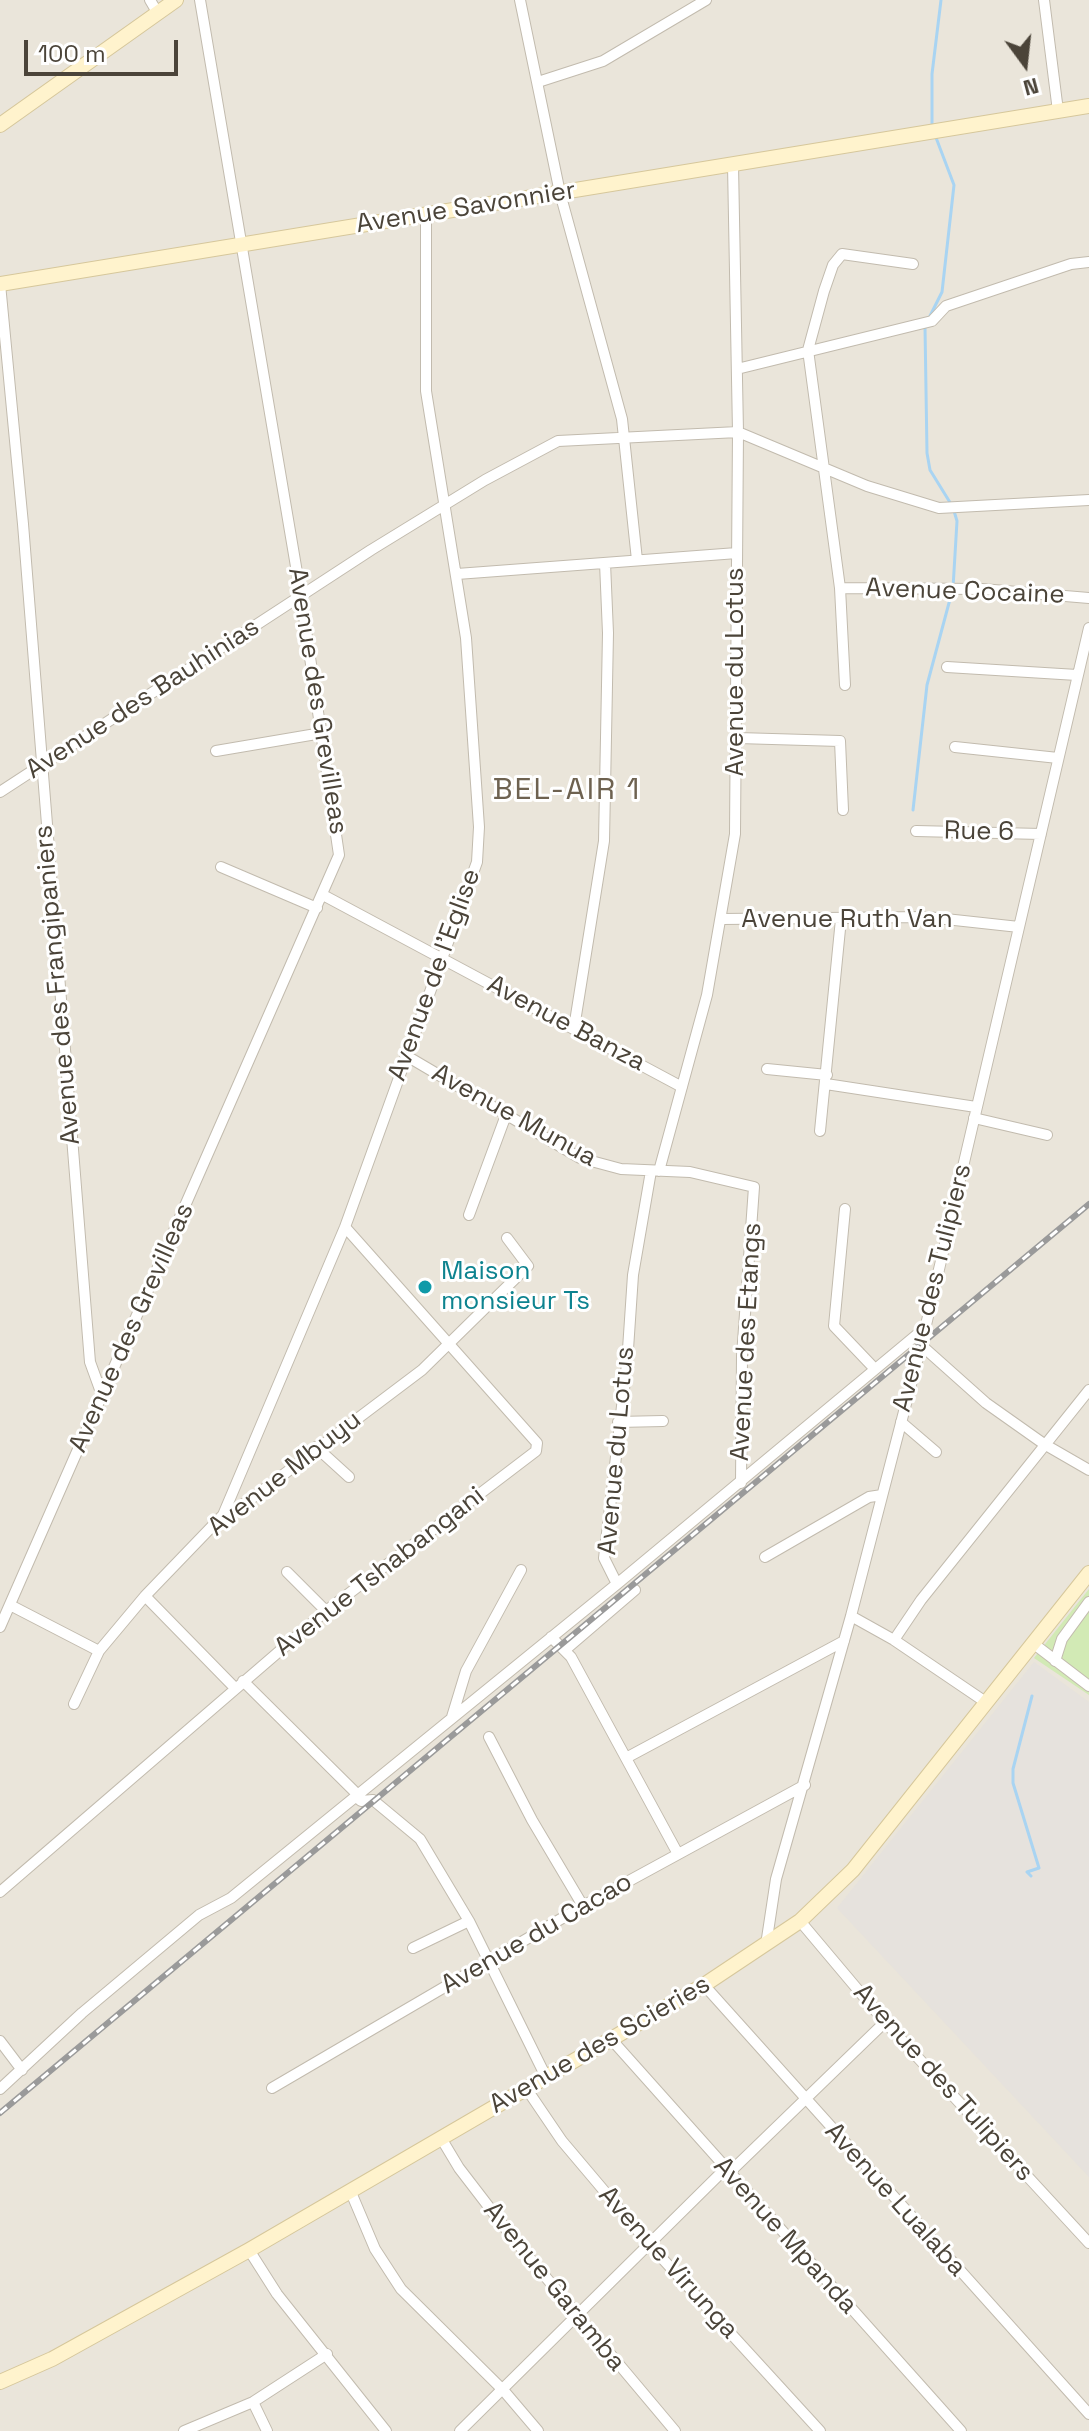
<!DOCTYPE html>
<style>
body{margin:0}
#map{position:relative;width:1089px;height:2431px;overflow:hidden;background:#f6f3ec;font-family:"Space Grotesk",sans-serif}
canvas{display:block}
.north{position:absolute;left:985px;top:24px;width:80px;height:80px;-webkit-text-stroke:6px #fff;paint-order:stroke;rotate:165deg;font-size:22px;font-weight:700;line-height:32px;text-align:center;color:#4b4439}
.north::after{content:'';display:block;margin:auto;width:28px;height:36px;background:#4b4439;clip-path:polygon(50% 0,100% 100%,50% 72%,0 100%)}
.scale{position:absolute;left:24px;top:40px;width:154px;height:36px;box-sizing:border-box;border:4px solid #4b4439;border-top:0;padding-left:10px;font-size:24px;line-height:28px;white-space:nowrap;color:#4b4439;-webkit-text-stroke:6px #fff;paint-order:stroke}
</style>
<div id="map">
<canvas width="1089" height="2431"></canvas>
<div class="north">N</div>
<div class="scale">100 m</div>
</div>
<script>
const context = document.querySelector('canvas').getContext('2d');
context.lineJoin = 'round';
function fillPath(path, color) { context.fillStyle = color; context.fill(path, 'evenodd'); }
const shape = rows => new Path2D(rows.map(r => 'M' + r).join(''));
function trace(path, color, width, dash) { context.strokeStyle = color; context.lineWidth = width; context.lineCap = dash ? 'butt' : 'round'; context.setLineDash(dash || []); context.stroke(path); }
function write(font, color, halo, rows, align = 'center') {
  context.font = font + ' "Space Grotesk",sans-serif'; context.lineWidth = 6; context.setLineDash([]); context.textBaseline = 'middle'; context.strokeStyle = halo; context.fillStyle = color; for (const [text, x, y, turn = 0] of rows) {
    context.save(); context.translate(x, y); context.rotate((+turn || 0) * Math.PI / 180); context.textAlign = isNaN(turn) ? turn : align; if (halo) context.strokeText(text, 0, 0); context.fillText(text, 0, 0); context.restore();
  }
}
fillPath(shape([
 [0,0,1089,0,1089,2431,0,2431]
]), '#eae5da');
fillPath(shape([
 [1034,1662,1089,1702,1089,2177,837,1908]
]), '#e6e2dd');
fillPath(shape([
 [1089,1589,1089,1695,1034,1658]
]), '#d2eab5');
trace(shape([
 [932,128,932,74,941,0],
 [928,320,942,292,954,185,935,135],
 [925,327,927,453,930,470,951,504],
 [913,810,927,685,953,588,957,521,954,511],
 [1031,1876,1027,1872,1039,1868,1013,1783,1013,1769,1032,1696]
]), '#a9d4f2', 3);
const street = shape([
 [150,0,157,12],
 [520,0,560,193,622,419,637,560],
 [1044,0,1058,111],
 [538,82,603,61,706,0],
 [0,284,23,524,90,1362,102,1395],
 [737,369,932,321,946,306,1071,264,1089,262],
 [457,574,737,553],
 [840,588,982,589,1089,598],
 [947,667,1077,675],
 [845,685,840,588,808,350,824,291,833,265,842,254,913,264],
 [738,738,840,741,843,810],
 [955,747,1058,758],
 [216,751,322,733],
 [0,792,371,550,485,480,558,441,738,432,867,486,939,508,1089,500],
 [916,831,1041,834],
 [221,867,317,908],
 [323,895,682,1087],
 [722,919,927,917,1019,927],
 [574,1028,604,841,608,633,605,563],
 [405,1055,580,1158,621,1169,690,1172,754,1187,742,1356,741,1483],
 [767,1069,827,1075],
 [826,1084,976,1107],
 [974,1118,1047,1135],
 [820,1131,841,919],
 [659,1171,707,995,735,834,738,432,733,165],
 [845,1209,834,1326,874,1368],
 [469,1215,506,1115],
 [921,1345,986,1403,1044,1444,1089,1470],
 [618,1422,663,1421],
 [901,1422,936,1452],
 [316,1447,349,1477],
 [223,1515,345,1227,477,862,479,827,466,638,426,391,426,215],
 [765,1557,869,1497,882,1495],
 [287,1572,326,1611],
 [617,1584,604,1558,627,1364,633,1275,651,1171],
 [145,1596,235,1688],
 [10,1605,99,1651],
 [851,1616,894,1640,987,1703],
 [0,1627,339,855,301,596,200,0],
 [551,1637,571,1657,678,1854],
 [894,1640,921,1600,1089,1390],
 [1034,1644,1089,1686],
 [565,1650,635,1590],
 [1055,1661,1062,1639,1089,1602],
 [243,1681,357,1794],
 [74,1704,99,1651,145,1596,223,1515,247,1502,422,1370,528,1266,507,1238],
 [452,1717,466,1671,521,1570],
 [489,1737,532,1820,583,1906],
 [626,1758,844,1641],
 [355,1796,361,1801,373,1800,420,1839,469,1921,546,2077],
 [0,1892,326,1611,536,1451,537,1443,345,1227],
 [800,1921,885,2022,1089,2243],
 [766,1945,776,1879,851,1616,922,1342,1089,628],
 [413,1948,469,1921],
 [704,1985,1089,2414],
 [611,2039,961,2431],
 [0,2041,22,2070],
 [272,2088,583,1906,805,1785],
 [526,2088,562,2141,649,2244,820,2431],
 [0,2089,82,2013,199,1915,231,1898,617,1584,926,1327],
 [441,2138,459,2168,512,2237,675,2431],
 [729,2173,885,2022],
 [350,2190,375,2249,401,2289,504,2391,538,2431],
 [249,2250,277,2294,386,2431],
 [253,2402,267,2431],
 [184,2431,253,2402,327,2354],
 [460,2431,725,2169]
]);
const secondary = shape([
 [0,125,176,0],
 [0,284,1089,106],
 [0,2382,52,2359,249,2250,704,1985,800,1921,853,1870,1089,1573]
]);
trace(street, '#c2bbae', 12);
trace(secondary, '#d6c79b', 16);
trace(street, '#fff', 10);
trace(secondary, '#fff3cd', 14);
const rail = shape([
 [0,2113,1089,1204]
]);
trace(rail, '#9a9a9a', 6);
trace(rail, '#fff', 3, [9]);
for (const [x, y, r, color] of [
 [425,1287,8,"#0f9aa8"]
]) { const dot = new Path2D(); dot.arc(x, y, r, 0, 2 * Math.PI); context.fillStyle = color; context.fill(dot); trace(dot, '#fff', 3); }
write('26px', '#4b4439', '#fff', [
 ["Avenue Savonnier",466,208,-9],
 ["Avenue Cocaine",965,592,2],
 ["Avenue du Lotus",736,672,-90],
 ["Avenue des Bauhinias",143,699,-33],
 ["Avenue des Grevilleas",317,701,81],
 ["Rue 6",979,832,1],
 ["Avenue Ruth Van",847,920],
 ["Avenue de l'Eglise",435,975,-70],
 ["Avenue des Frangipaniers",58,985,-95],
 ["Avenue Banza",566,1024,28],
 ["Avenue Munua",514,1116,29],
 ["Avenue des Tulipiers",933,1288,-76],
 ["Avenue des Grevilleas",132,1328,-66],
 ["Avenue des Etangs",747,1342,-87],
 ["Avenue du Lotus",617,1451,-85],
 ["Avenue Mbuyu",285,1474,-38],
 ["Avenue Tshabangani",380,1572,-38],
 ["Avenue du Cacao",537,1934,-30],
 ["Avenue des Scieries",600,2045,-30],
 ["Avenue des Tulipiers",943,2083,48],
 ["Avenue Lualaba",895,2200,48],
 ["Avenue Mpanda",785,2236,48],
 ["Avenue Virunga",668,2263,48],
 ["Avenue Garamba",554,2287,51]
]);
write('26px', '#0d838f', '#fff', [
 ["Maison",441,1272],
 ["monsieur Ts",441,1302]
], 'left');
context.letterSpacing = '2px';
write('30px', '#6e6250', '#fff', [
 ["BEL-AIR 1",567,791]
]);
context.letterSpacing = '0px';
</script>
